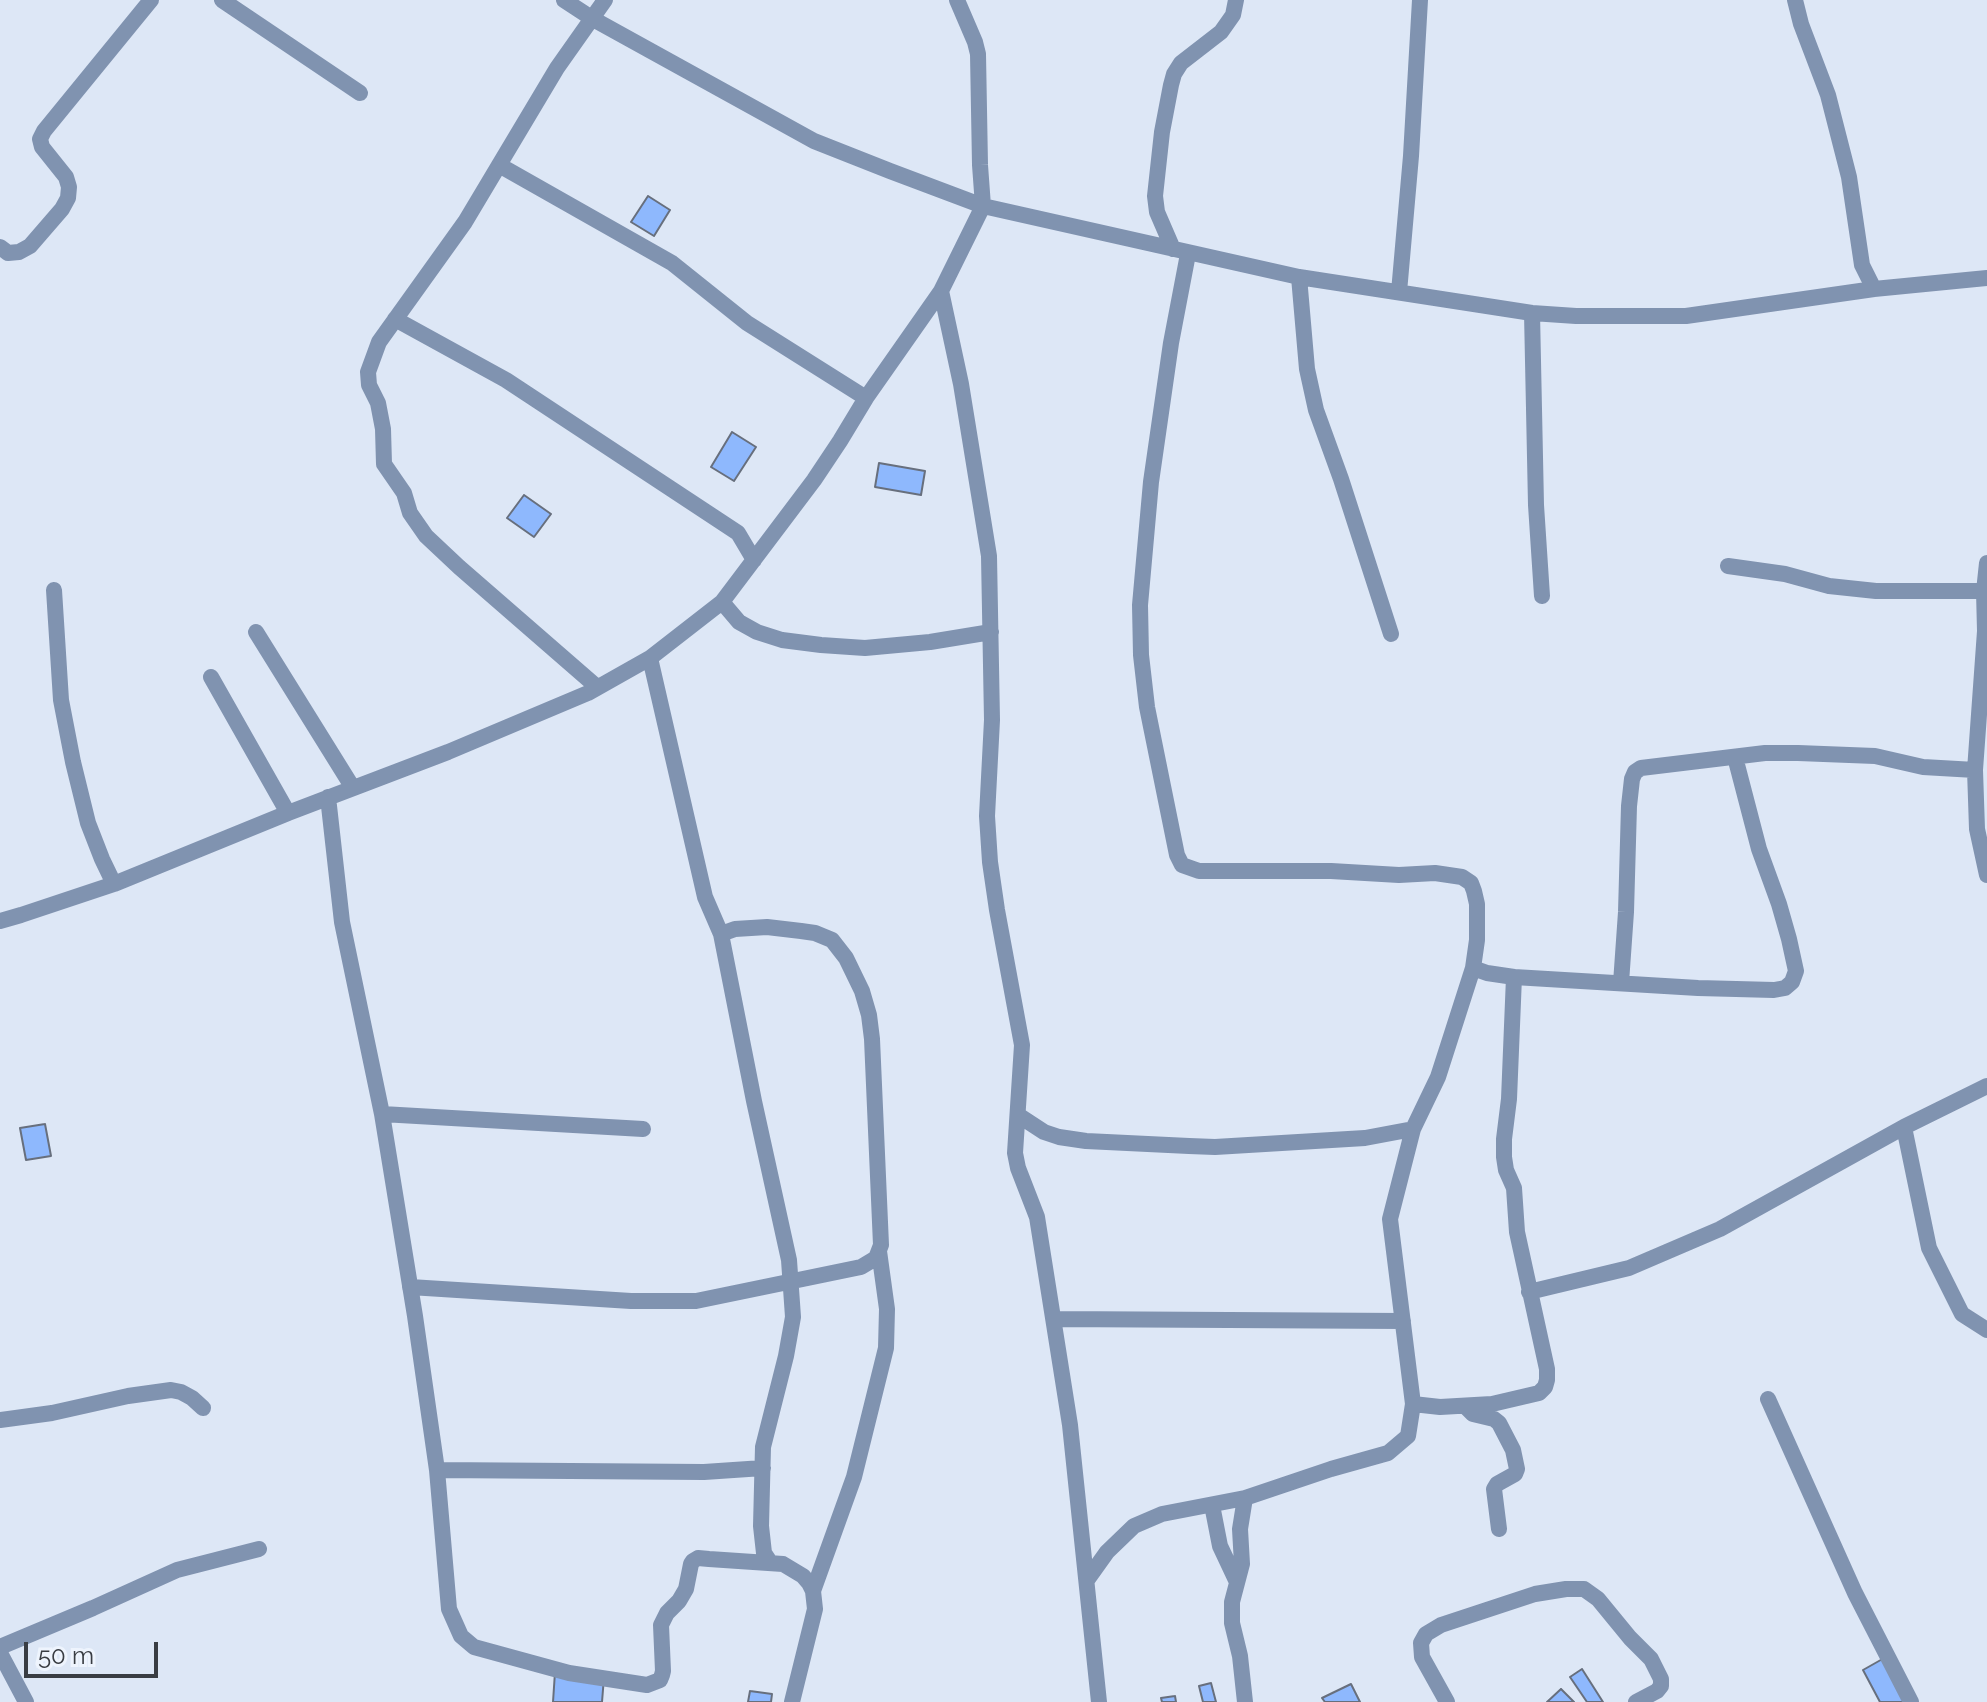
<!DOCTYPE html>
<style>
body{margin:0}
#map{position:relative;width:1987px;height:1702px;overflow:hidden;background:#dde7f6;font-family:Raleway,sans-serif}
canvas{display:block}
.scale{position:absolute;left:24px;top:1642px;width:134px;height:36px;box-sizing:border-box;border:4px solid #393d43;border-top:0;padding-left:10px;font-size:24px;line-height:28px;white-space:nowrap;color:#393d43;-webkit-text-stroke:6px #eef4fd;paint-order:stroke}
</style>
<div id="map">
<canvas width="1987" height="1702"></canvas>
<div class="scale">50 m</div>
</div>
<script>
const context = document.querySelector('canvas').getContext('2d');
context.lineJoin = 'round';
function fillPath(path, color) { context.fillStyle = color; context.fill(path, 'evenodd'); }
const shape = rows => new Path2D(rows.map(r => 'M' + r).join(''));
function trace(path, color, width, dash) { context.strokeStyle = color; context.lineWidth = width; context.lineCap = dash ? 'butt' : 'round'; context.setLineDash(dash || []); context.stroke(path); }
const building = shape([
 [648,196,670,210,654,236,631,222,648,196],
 [732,432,756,447,734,481,711,467,732,432],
 [879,463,925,471,921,495,875,487,879,463],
 [524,495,551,514,534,537,507,518,524,495],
 [45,1124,51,1156,26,1160,20,1128,45,1124],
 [1886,1657,1910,1702,1880,1702,1863,1670,1886,1657],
 [1582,1669,1603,1702,1587,1702,1570,1677,1582,1669],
 [555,1672,604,1677,602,1702,553,1702,555,1672],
 [1211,1683,1216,1702,1203,1702,1199,1686,1211,1683],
 [1351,1684,1360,1702,1325,1702,1322,1698,1351,1684],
 [1561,1689,1574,1702,1547,1702,1561,1689],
 [750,1691,772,1694,771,1702,748,1702,750,1691],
 [1175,1696,1176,1702,1162,1702,1161,1698,1175,1696]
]);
fillPath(building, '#8eb8fd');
trace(building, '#676f7d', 2);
trace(shape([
 [222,0,360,93],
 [564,0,593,19,814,141,890,171,983,206,1299,277,1532,313,1576,316,1686,316,1874,289,1987,278],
 [1795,0,1801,24,1828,95,1849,177,1862,265,1874,289],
 [499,165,672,263,747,323,866,398],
 [0,247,8,253,19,252,30,246,62,209,68,198,69,187,66,177,42,147,40,139,44,131,151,0],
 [1173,249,1157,212,1155,196,1162,132,1171,85,1174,74,1181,63,1221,32,1233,15,1236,0],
 [1299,277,1307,369,1316,410,1341,479,1391,634],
 [941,291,961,384,989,556,992,720,987,816,990,862,997,910,1022,1045,1015,1153,1018,1168,1037,1217,1070,1425,1099,1702],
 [1399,292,1411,156,1420,0],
 [1532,313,1536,505,1542,596],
 [395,319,506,380,738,533,754,560],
 [1987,563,1984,591,1985,631,1975,770,1977,829,1987,875],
 [1728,566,1785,574,1829,586,1876,591,1984,591],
 [54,590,61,700,73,762,88,823,102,859,114,884],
 [722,602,739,622,757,632,782,640,821,645,865,648,930,642,991,632],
 [256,632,353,788],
 [650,658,705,897,721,934,754,1101,789,1260,793,1317,786,1356,763,1447,761,1526,764,1553,770,1562],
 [211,677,288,813],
 [597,687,459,567,426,536,410,513,404,493,384,464,383,429,378,403,369,385,368,372,379,342,465,222,557,68,605,0],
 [328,797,342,922,382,1114,415,1316,437,1470,449,1609,461,1636,474,1647,569,1673,647,1685,660,1680,662,1675,663,1671,661,1625,667,1613,679,1601,686,1589,691,1564,693,1561,698,1558,709,1559,783,1564,803,1576,809,1583,813,1591,815,1609,792,1702],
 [0,921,21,915,114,884,288,813,448,752,588,693,650,658,722,602,814,480,840,441,866,398,941,291,983,206,980,165,978,54,975,42,957,0],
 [1514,977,1698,988,1774,990,1785,988,1792,982,1796,971,1789,939,1779,904,1759,849,1735,757],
 [1621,983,1626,912,1629,806,1632,779,1635,772,1641,768,1765,753,1798,753,1875,756,1923,767,1975,770],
 [382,1114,643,1129],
 [1018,1115,1044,1132,1059,1137,1086,1141,1189,1146,1215,1147,1365,1138,1413,1129],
 [1904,1127,1929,1248,1962,1314,1987,1330],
 [410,1287,631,1301,696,1301,861,1267,876,1258,881,1245,872,1039,869,1015,862,991,846,958,832,940,815,933,801,931,767,927,735,929,721,934],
 [1529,1292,1629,1268,1720,1229,1904,1127,1987,1086],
 [1054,1319,1403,1321],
 [1768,1399,1855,1593,1911,1702],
 [1413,1404,1440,1407,1492,1404,1539,1393,1545,1387,1547,1380,1547,1369,1517,1232,1514,1188,1506,1170,1504,1157,1504,1139,1509,1099,1514,977,1487,973,1473,968],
 [1467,1408,1473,1414,1494,1419,1499,1423,1513,1450,1517,1469,1515,1474,1497,1484,1494,1489,1499,1529],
 [0,1420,52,1413,128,1396,171,1390,181,1392,192,1398,203,1408],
 [437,1470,704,1472,763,1468],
 [1245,1498,1240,1529,1242,1564,1232,1602,1232,1623,1240,1656,1245,1702],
 [1212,1505,1220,1546,1236,1580],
 [1087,1580,1107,1552,1134,1526,1162,1514,1245,1498,1331,1469,1388,1453,1408,1436,1413,1404,1390,1219,1413,1129,1438,1077,1473,968,1477,940,1477,904,1474,891,1471,883,1462,877,1435,873,1399,875,1331,871,1199,871,1182,865,1177,855,1147,707,1141,655,1140,605,1151,482,1171,343,1188,254],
 [813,1591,854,1477,886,1348,887,1309,879,1251],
 [0,1647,93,1608,177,1570,259,1549],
 [0,1653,26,1702],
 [1447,1702,1422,1657,1421,1643,1426,1634,1441,1625,1535,1594,1566,1589,1584,1589,1598,1599,1630,1638,1651,1659,1661,1679,1661,1686,1657,1691,1636,1702]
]), '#8093b0', 16);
</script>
